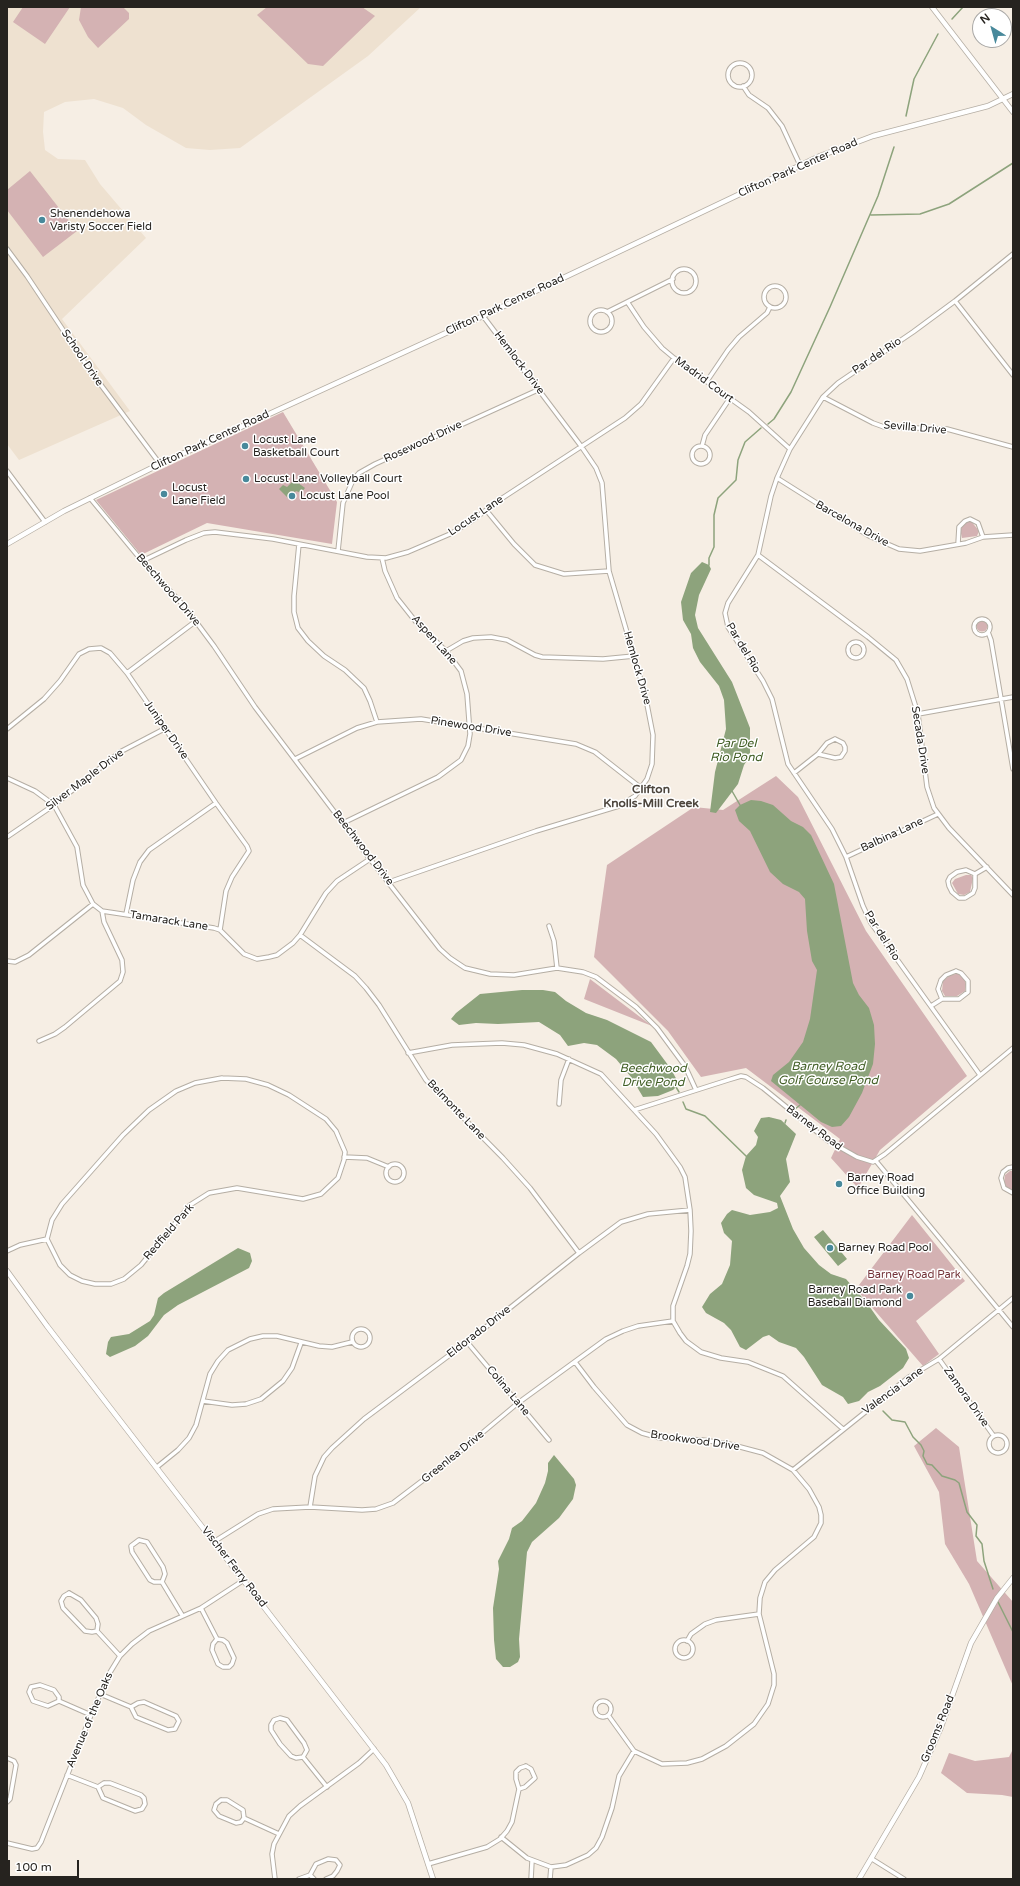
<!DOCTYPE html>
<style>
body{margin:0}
#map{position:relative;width:1020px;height:1886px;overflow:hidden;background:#f6eee4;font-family:"Varela Round",sans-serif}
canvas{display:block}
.frame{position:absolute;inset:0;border:8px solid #26231f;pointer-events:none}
.north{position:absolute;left:972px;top:8px;width:40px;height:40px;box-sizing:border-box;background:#fff;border:1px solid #a8a7a5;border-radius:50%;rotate:323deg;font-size:11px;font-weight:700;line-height:16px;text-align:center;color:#26231f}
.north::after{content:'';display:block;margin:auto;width:14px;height:18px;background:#48899b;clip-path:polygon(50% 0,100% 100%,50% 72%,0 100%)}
.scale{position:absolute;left:8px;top:1860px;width:71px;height:18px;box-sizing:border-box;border:2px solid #26231f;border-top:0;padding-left:5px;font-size:12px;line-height:14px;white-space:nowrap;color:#26231f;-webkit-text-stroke:3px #fff;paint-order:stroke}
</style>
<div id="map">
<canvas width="1020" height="1886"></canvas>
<div class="frame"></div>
<div class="north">N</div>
<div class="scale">100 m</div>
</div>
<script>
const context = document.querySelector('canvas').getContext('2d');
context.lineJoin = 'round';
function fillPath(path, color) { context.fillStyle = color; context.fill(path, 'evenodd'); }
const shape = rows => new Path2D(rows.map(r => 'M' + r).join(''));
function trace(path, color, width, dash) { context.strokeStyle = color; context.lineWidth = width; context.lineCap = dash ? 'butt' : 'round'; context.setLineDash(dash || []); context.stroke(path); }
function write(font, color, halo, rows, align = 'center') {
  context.font = font + ' "Varela Round",sans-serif'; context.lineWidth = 3; context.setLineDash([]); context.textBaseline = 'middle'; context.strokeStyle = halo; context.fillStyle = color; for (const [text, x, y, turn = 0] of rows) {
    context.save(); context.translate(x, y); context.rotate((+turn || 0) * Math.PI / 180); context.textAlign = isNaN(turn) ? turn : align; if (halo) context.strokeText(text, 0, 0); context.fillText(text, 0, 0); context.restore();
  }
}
fillPath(shape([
 [7,7,421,7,368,56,240,148,210,150,186,148,146,125,123,108,94,99,65,102,44,112,43,132,45,150,58,159,85,160,100,184,146,238,62,319,130,411,19,460,7,444]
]), '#eee1d0');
fillPath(shape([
 [23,7,70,7,45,44,13,22],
 [81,7,123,7,129,13,129,19,98,48,88,37,79,20],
 [267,7,362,7,375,16,323,66,308,64,257,15],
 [30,171,77,231,43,257,7,210,7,190],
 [283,412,337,502,332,544,207,523,141,555,96,500],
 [971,521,979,531,977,536,962,538,960,529,966,522],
 '976.5 626a5.5 5.5 0 1 1 11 0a5.5 5.5 0 1 1-11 0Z',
 [776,776,798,797,866,931,967,1076,880,1150,858,1188,831,1158,840,1139,746,1068,701,1077,668,1031,594,957,607,865,694,807,723,810],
 [966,875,971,875,973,878,970,892,964,895,958,894,952,883,955,879],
 [956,974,960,974,964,978,966,984,965,991,957,996,945,996,942,991,943,981,950,975],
 [590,979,652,1026,584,999],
 [1010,1171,1013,1171,1013,1190,1006,1187,1004,1182,1005,1175],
 [912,1215,965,1281,916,1321,939,1354,923,1366,856,1289],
 [936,1428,959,1447,977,1561,1013,1602,1013,1686,969,1584,945,1544,939,1492,914,1446],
 [1013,1749,1013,1797,1002,1795,967,1793,941,1773,949,1753,975,1761,1009,1757]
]), '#d4b2b3');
fillPath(shape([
 [294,480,305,488,301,493,296,491,289,499,279,489,283,485,287,487],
 [702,562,709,565,711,569,699,595,695,615,698,628,732,682,750,728,750,756,744,765,738,784,716,813,710,812,715,772,726,729,724,700,719,686,700,662,693,648,691,634,683,620,681,602,691,573],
 [751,800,761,801,773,805,791,821,803,827,811,835,834,884,853,983,859,995,869,1008,874,1025,875,1044,873,1064,862,1093,849,1117,841,1126,832,1127,821,1122,771,1081,773,1075,789,1062,803,1042,810,1019,817,970,812,961,807,931,805,899,799,892,783,884,770,872,750,831,739,821,735,810,740,805],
 [522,990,543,990,555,992,566,1001,586,1013,607,1020,651,1042,671,1069,679,1084,673,1090,658,1096,643,1097,631,1077,616,1059,597,1045,584,1043,568,1046,560,1035,539,1022,498,1024,476,1023,459,1025,451,1019,456,1013,480,994],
 [769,1117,781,1120,796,1134,786,1159,790,1182,780,1196,793,1229,804,1248,819,1265,831,1274,846,1279,867,1303,879,1320,906,1349,909,1358,903,1368,880,1386,868,1392,859,1401,848,1404,843,1397,822,1385,804,1357,796,1348,779,1342,769,1335,763,1337,746,1350,740,1347,731,1330,724,1323,706,1313,702,1307,710,1294,722,1284,730,1265,732,1241,724,1233,721,1223,727,1214,732,1210,750,1215,770,1212,778,1208,777,1203,754,1195,746,1188,742,1170,746,1156,756,1145,758,1137,754,1131,761,1118],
 [823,1230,847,1259,838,1266,814,1237],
 [238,1248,250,1253,252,1261,249,1268,178,1305,164,1315,148,1336,135,1346,110,1357,106,1354,108,1342,111,1337,129,1334,150,1321,154,1315,158,1298,164,1293],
 [554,1455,574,1479,576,1485,573,1499,559,1518,532,1542,527,1552,519,1639,520,1657,518,1662,510,1667,503,1667,496,1659,494,1640,493,1608,499,1569,498,1561,509,1539,512,1528,522,1521,536,1503,545,1483,548,1471,548,1463]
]), '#8da37c');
trace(shape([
 [952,19,963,7],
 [906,116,914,79,938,34],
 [871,215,920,214,949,204,1013,163],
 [768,424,774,419,791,392,830,307,878,196,894,147],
 [709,565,709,558,714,547,714,515,718,498,736,480,738,460,745,442,761,428],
 [732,791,740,805],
 [676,1087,679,1092],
 [683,1102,686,1109,705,1116,746,1156],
 [795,1109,800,1105],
 [785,1123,786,1120],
 [883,1411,892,1420,905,1422,913,1437,921,1445,924,1451,923,1456,927,1464,932,1465,942,1476,955,1480,959,1483,967,1512,977,1525,976,1536,982,1544,984,1561,993,1589],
 [998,1602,1013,1632]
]), '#8da37c', 1.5);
const minor = shape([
 '728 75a12 12 0 1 1 24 0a12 12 0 1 1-24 0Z',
 [743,86,749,95,768,108,782,126,800,165],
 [7,249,27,276,89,369,160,464],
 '672 281a12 12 0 1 1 24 0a12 12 0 1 1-24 0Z',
 '764 297a11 11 0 1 1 22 0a11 11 0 1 1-22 0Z',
 [955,301,1013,375],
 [628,303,644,327,662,348,674,358,749,412,790,449],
 '590 321a11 11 0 1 1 22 0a11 11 0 1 1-22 0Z',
 [607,312,673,279],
 [707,381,728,350,739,337,767,313,770,307],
 [823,397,873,423,884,427,947,429,1013,447],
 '692 455a9 9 0 1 1 18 0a9 9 0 1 1-18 0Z',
 [702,446,705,435,730,398],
 [7,471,45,522],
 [777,478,869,536,899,549,920,551,966,543,983,537,1013,535],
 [90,498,142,561,185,607,214,646,255,707,370,859,440,949,450,958,465,968,490,974,514,975,557,968,583,972,596,977,636,1007,657,1028,685,1066,696,1090],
 [486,510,514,544,535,565,564,574,609,571],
 [299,544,294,596,294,612,298,628,308,641,324,656,345,670,364,688,370,701,377,722],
 [958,544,959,527,965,521,970,519,978,523,983,537],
 [338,551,343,503,353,480,359,473,375,464,540,389],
 [758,555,868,637,896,660,907,679,918,714,927,787,934,808,949,828,1013,895],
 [142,561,186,540,204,533,215,532,273,539,367,557,386,558,408,552,450,534,470,522,504,497,625,418,641,404,674,358],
 '974 627a8 8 0 1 1 16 0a8 8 0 1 1-16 0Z',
 [988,632,991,640,1013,769],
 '848 650a8 8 0 1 1 16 0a8 8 0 1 1-16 0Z',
 [446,651,463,641,473,638,491,637,507,640,535,655,542,657,603,659,634,656],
 [127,673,196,621],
 [918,714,1013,697],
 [7,729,44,699,60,681,79,654,89,649,101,648,110,653,127,673,216,803,247,846,249,851,232,877,226,891,220,930],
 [835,739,843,743,845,747,845,751,841,757,835,758,818,754,827,743,835,739],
 [295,759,357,728,377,722,421,719,576,744,595,752,641,788],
 [794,773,818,754],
 [7,778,35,791,54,805,77,847,83,885,93,904],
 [343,823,438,777,461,760,468,746,470,734,467,694,461,671,446,651,416,622,397,598,385,571,382,558],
 [7,837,54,805,120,752,166,728],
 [846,857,938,814],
 [966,870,975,874,975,888,973,893,965,898,959,898,952,892,949,886,948,881,950,877,957,872,966,870],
 [975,874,987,867],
 [389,882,536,831,619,806,635,796,647,779,652,764,653,735,645,694,609,571,602,483,596,468,581,446,483,316],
 [126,914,133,880,140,862,149,850,216,803],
 [549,926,554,941,557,968],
 [300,935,355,976,366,988,379,1005,426,1080,503,1158,530,1188,579,1253],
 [7,961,15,962,29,955,93,904,102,911,214,928,220,930,244,954,257,959,269,957,277,955,293,943,300,935,326,893,337,881,370,859],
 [956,971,961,973,968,981,968,992,959,999,942,999,938,989,941,980,946,975,956,971],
 [931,1006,942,999],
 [39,1041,55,1034,65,1027,120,981,123,972,122,960,104,922,102,911],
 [408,1053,452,1045,502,1043,524,1045,557,1054,601,1074,656,1134,680,1167,685,1177,690,1210,691,1231,690,1254,687,1266,673,1306,673,1321,680,1333,686,1341,701,1352,721,1358,748,1362,783,1376,843,1429],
 [980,1075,871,923,863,906,846,857,832,829,788,764,772,699,763,681,728,627,725,613,728,603,758,555,771,496,777,478,790,449,823,397,838,383,913,332,955,301,1013,254],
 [222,1078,246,1079,268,1085,289,1095,326,1119,336,1131,345,1152,344,1160,338,1178,321,1194,303,1199,237,1188,209,1193,190,1205,141,1265,124,1279,111,1284,95,1284,82,1281,70,1275,60,1265,47,1239,52,1220,62,1204,123,1135,149,1110,176,1091,195,1083,222,1078],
 [559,1104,561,1080,569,1059],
 [634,1110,728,1080,741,1076,746,1077,763,1088,827,1140,857,1157,873,1162,885,1154,1013,1048],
 [344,1157,367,1158,389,1167],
 [876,1161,1013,1327],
 '386 1173a9 9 0 1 1 18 0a9 9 0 1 1-18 0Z',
 [1013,1167,1008,1168,1003,1172,1001,1178,1004,1188,1013,1193],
 [7,1251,20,1245,47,1239],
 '352 1338a9 9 0 1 1 18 0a9 9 0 1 1-18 0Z',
 [467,1342,549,1440],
 [939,1359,993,1435],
 [575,1362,594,1387,627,1425,642,1433,660,1438,703,1440,729,1444,763,1453,793,1470,809,1489,819,1507,821,1515,821,1523,814,1537,775,1570,765,1582,760,1598,759,1614,774,1674,774,1685,768,1704,754,1724,726,1746,702,1759,687,1763,662,1764,634,1751,608,1715],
 [203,1401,232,1405,246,1404,261,1399,283,1381,292,1368,301,1343],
 '989 1444a9 9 0 1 1 18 0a9 9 0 1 1-18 0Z',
 [157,1467,178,1450,189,1438,196,1425,210,1374,218,1361,228,1350,250,1339,263,1336,277,1336,319,1346,332,1347,352,1342],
 [793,1470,909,1377,939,1359,1013,1298],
 [310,1507,315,1476,324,1457,332,1448,364,1419,467,1342,579,1253,621,1222,648,1214,690,1210],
 [139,1540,147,1542,163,1567,165,1574,162,1582,154,1582,150,1580,132,1552,131,1546,139,1540],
 [215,1541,258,1514,273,1509,310,1507,362,1510,376,1509,393,1503,451,1459,518,1403,606,1339,623,1331,638,1326,673,1321],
 [162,1582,182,1615],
 [69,1593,81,1600,96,1618,98,1624,97,1631,92,1632,85,1631,63,1608,61,1601,64,1596,69,1593],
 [201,1608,217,1639],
 [97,1631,120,1656],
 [217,1639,223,1640,227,1643,234,1658,232,1664,229,1667,223,1667,218,1664,212,1650,213,1644,217,1639],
 '675 1649a9 9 0 1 1 18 0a9 9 0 1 1-18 0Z',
 [687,1641,691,1634,705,1624,716,1620,759,1614],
 [40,1685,54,1690,59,1697,59,1701,48,1706,33,1701,29,1692,31,1687,40,1685],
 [100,1694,131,1707],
 [59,1701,91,1715],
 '595 1709a8 8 0 1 1 16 0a8 8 0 1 1-16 0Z',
 [144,1702,176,1716,179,1721,175,1729,168,1730,136,1717,131,1707,138,1703,144,1702],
 [280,1718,287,1720,304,1743,307,1750,303,1757,296,1758,291,1756,280,1744,271,1730,271,1725,274,1720,280,1718],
 [303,1757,327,1787],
 [7,1758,14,1761,16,1765,10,1799,7,1802],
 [526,1766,531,1769,535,1778,525,1787,519,1789,516,1779,516,1772,520,1768,526,1766],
 [67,1775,98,1787],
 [104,1783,110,1783,141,1795,144,1798,145,1804,142,1809,135,1811,103,1798,98,1787,104,1783],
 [221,1800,227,1800,243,1810,244,1818,241,1822,236,1823,219,1816,214,1810,216,1804,221,1800],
 [244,1818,279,1834],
 [501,1837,527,1858,551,1867,566,1865,588,1855,596,1848,602,1837,612,1808,619,1776,634,1751],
 [7,1843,32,1849,37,1848,41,1842,91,1715,109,1674,120,1656,132,1644,149,1631,201,1608,244,1580],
 [872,1859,904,1879],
 [428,1864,487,1847,500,1839,507,1831,512,1822,519,1789],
 [275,1879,272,1854,274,1844,289,1816,300,1806,359,1763,374,1749],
 [299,1879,310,1875],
 [314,1879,310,1875,316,1864,328,1859,336,1860,340,1865,337,1871,333,1876,326,1879],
 [531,1879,532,1861],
 [550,1879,551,1867]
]);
const tertiary = shape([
 [932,7,1013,112],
 [7,544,64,511,160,464,483,316,820,156,873,136,988,106,1013,94],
 [7,1271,47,1326,386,1765,408,1803,433,1879],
 [859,1879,919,1777,941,1727,971,1643,997,1598,1013,1578]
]);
trace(minor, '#b5aea4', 5.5);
trace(tertiary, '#b5aea4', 6);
trace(minor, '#fff', 3.5);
trace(tertiary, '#fff', 4.5);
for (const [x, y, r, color] of [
 [42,220,4,"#48899b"],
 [245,446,4,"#48899b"],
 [246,479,4,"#48899b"],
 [164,494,4,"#48899b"],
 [292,496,4,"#48899b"],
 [839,1184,4,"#48899b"],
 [830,1248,4,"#48899b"],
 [910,1296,4,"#48899b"]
]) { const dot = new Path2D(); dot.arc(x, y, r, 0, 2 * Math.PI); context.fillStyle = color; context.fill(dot); trace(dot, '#fff', 1.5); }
write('11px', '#26231f', '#fff', [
 ["Clifton Park Center Road",798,168,-24],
 ["Clifton Park Center Road",505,305,-25],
 ["Par del Rio",877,356,-34],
 ["School Drive",82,358,56],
 ["Hemlock Drive",519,363,53],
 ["Madrid Court",704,380,36],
 ["Sevilla Drive",915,428,5],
 ["Clifton Park Center Road",210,441,-25],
 ["Rosewood Drive",423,442,-25],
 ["Locust Lane",476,516,-34],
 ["Barcelona Drive",852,524,29],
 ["Beechwood Drive",168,590,49],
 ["Aspen Lane",434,640,48],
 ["Par del Rio",743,648,59],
 ["Hemlock Drive",637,668,74],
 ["Pinewood Drive",471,727,9],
 ["Juniper Drive",166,730,55],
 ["Secada Drive",920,740,81],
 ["Silver Maple Drive",85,780,-37],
 ["Balbina Lane",892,835,-25],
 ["Beechwood Drive",363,848,52],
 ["Tamarack Lane",169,921,9],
 ["Par del Rio",882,936,58],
 ["Belmonte Lane",456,1110,46],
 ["Barney Road",814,1128,37],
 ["Redfield Park",169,1232,-49],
 ["Eldorado Drive",479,1332,-38],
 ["Colina Lane",508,1391,50],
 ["Valencia Lane",893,1391,-36],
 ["Zamora Drive",966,1397,55],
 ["Brookwood Drive",695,1441,8],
 ["Greenlea Drive",453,1457,-39],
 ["Vischer Ferry Road",234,1567,52],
 ["Avenue of the Oaks",90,1720,-67],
 ["Grooms Road",938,1729,-68]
]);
write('11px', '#26231f', '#fff', [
 ["Shenendehowa",50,214],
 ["Varisty Soccer Field",50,227],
 ["Locust Lane",253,440],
 ["Basketball Court",253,453],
 ["Locust Lane Volleyball Court",254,479],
 ["Locust",172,488],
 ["Lane Field",172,501],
 ["Locust Lane Pool",300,496],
 ["Barney Road",847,1178],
 ["Office Building",847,1191],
 ["Barney Road Pool",838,1248],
 ["Barney Road Park",902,1290,"right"],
 ["Baseball Diamond",902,1303,"right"]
], 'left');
write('11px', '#74343a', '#fff', [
 ["Barney Road Park",914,1275]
]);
write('italic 12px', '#415e25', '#fff', [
 ["Par Del",736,744],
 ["Rio Pond",736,758],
 ["Barney Road",828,1067],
 ["Golf Course Pond",828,1081],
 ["Beechwood",653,1069],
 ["Drive Pond",653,1083]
]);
write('bold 12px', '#4d463e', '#fff', [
 ["Clifton",651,790],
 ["Knolls-Mill Creek",651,804]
]);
</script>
